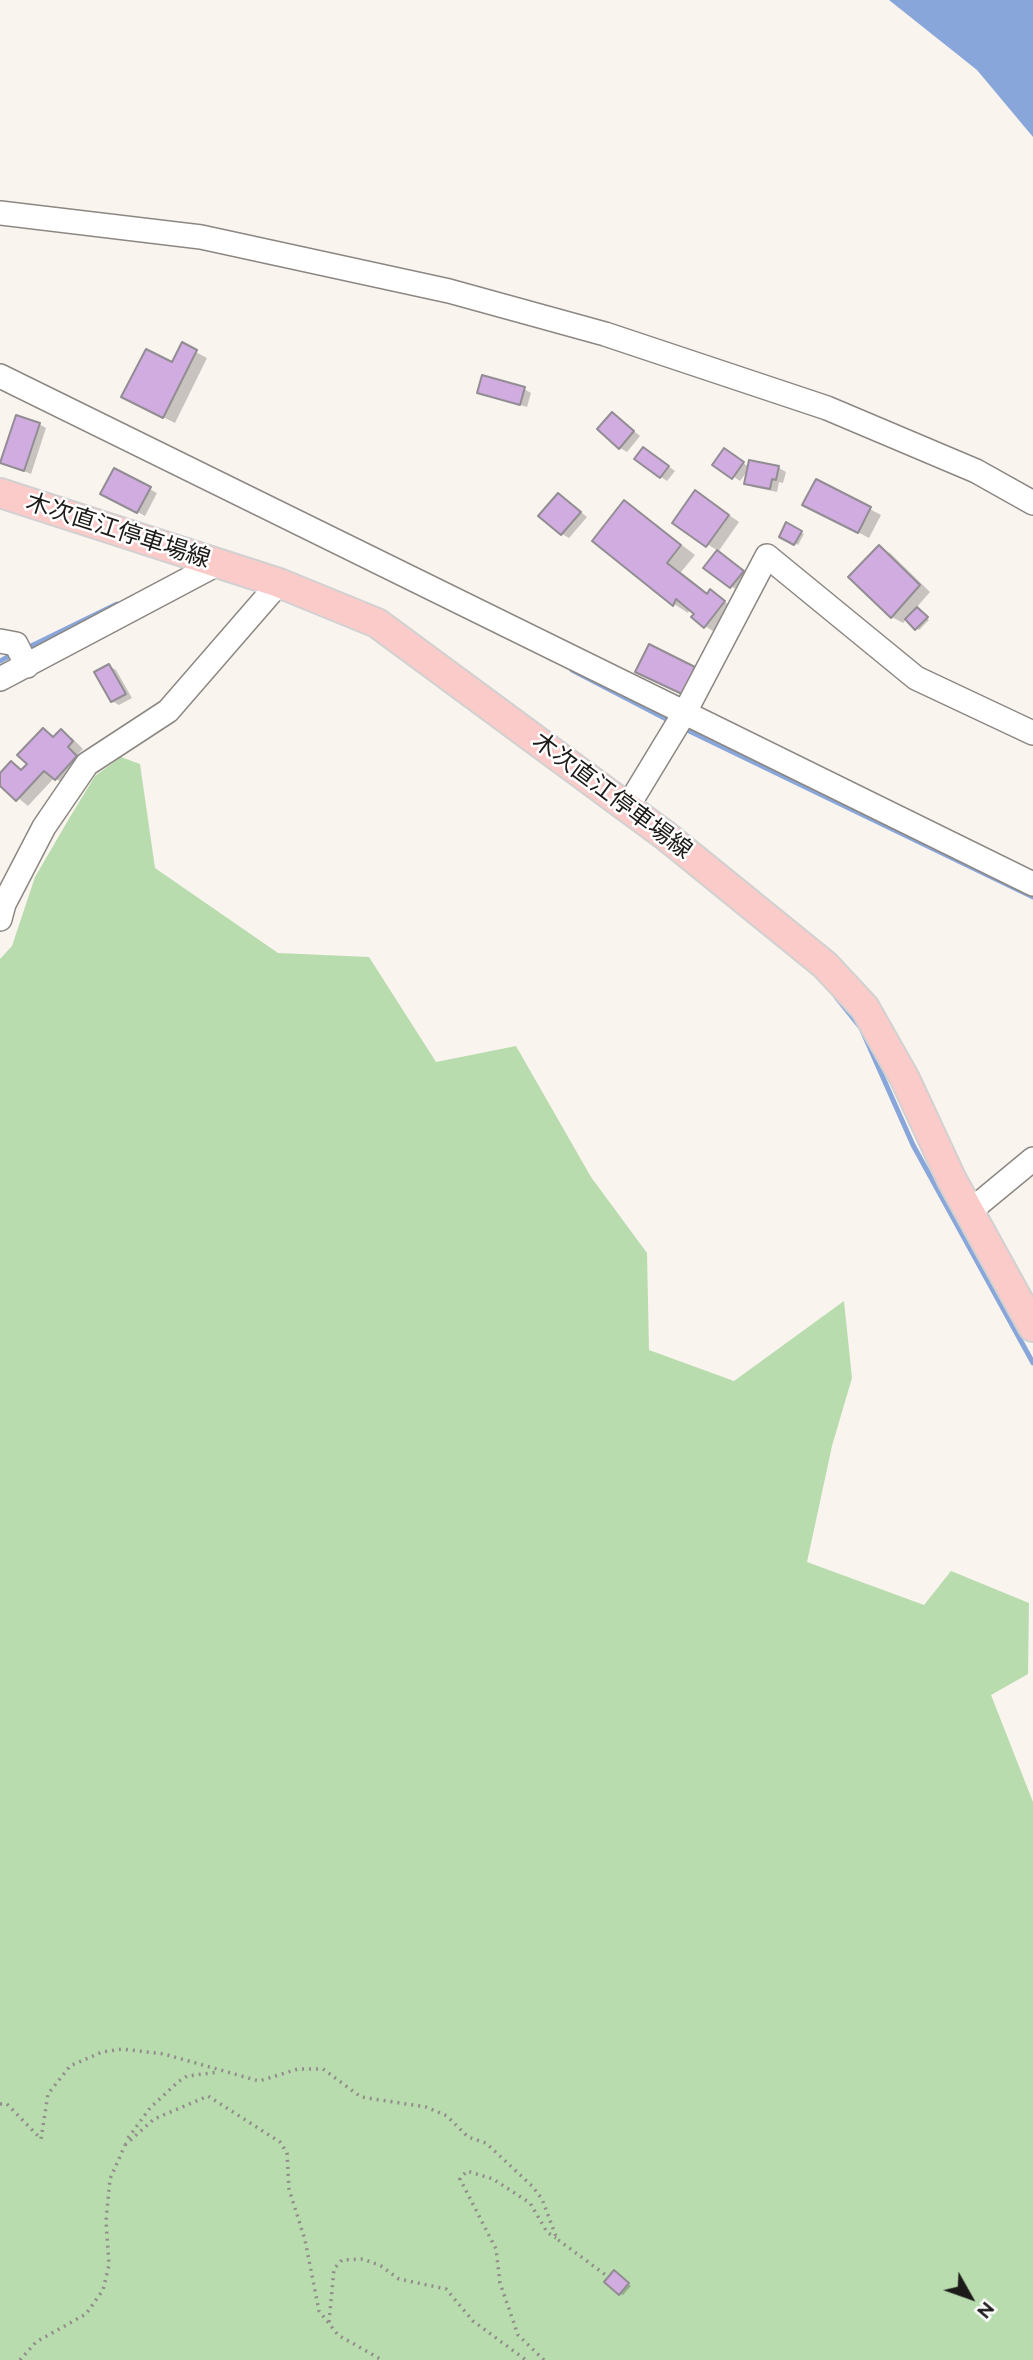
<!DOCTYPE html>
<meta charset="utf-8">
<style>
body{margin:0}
#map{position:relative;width:1033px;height:2360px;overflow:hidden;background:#faf4ef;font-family:Raleway,sans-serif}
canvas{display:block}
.north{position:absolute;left:935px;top:2262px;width:70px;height:70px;-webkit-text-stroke:5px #fff;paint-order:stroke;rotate:130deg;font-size:19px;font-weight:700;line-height:28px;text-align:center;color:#1d1b19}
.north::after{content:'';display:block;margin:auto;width:24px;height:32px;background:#1d1b19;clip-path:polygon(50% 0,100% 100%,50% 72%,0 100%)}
</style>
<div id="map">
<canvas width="1033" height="2360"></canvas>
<div class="north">N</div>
</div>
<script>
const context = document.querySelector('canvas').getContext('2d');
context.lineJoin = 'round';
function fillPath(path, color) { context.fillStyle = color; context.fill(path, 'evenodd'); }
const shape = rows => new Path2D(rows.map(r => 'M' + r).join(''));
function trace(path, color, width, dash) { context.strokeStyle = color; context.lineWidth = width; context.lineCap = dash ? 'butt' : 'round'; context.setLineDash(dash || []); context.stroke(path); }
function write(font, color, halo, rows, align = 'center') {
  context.font = font + ' Raleway,"Noto Sans JP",sans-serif'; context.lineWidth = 5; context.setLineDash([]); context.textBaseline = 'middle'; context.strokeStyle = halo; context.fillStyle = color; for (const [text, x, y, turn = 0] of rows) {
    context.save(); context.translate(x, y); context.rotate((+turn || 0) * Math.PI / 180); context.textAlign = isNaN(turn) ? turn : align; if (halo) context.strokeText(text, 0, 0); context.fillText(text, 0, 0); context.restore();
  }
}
fillPath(shape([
 [121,757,140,764,155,868,278,953,369,957,436,1062,516,1046,591,1177,647,1253,649,1350,734,1381,844,1301,852,1378,832,1446,807,1562,924,1605,951,1571,1029,1603,1028,1674,991,1695,1033,1802,1033,2360,0,2360,0,959,12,946,35,877,70,817,95,776]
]), '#b8dcae');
fillPath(shape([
 [889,0,1033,0,1033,137,977,70]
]), '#89a6da');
fillPath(shape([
 [183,345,207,358,175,423,135,403,173,364],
 [524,389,531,393,527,407,479,392],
 [613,414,640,436,627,452,620,448],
 [39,424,46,428,31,474,2,462],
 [650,453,675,471,667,481,661,477],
 [731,455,749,467,751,462,779,468,786,472,783,483,779,482,777,492,753,487,746,483,749,469,740,481,715,464],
 [115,470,157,493,145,516,103,493],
 [559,495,587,517,569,538,562,534],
 [706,499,739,522,718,552,750,576,738,591,705,567,718,551,674,522],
 [625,502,695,555,681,572,709,594,711,592,738,611,719,635,705,626,690,608,688,613,674,604],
 [870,509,881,515,869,538,816,510],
 [787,525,804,534,798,545,781,536],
 [879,547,890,553,930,592,916,608,929,620,919,630,907,619,903,623,892,617,851,577],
 [109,666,116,670,132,698,119,705,112,701],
 [43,730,54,736,61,732,72,738,83,749,78,754,87,763,67,785,54,778,28,806,0,783,0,775,11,763,23,770],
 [617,2274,631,2286,623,2295,620,2294]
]), '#0003');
trace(shape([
 [25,649,117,604],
 [0,661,13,654],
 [572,670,672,722],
 [681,727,1033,897],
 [836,997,861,1028,913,1145,1033,1363]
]), '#89a6da', 5);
const building = shape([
 [182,342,197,350,163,418,121,397,146,349,172,362,182,342],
 [482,375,525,387,520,405,477,393,482,375],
 [612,412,634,431,619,449,597,429,612,412],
 [16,415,40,423,24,471,0,463,16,415],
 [643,447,669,466,660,478,634,459,643,447],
 [724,448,744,462,732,479,712,465,724,448],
 [749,460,779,466,776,480,772,479,770,489,744,484,749,460],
 [114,468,151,487,137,513,100,494,114,468],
 [816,479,871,507,858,533,802,505,816,479],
 [695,490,729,515,706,547,672,523,695,490],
 [558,493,581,512,561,535,538,516,558,493],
 [624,500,681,545,667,563,707,594,710,589,725,601,704,628,691,617,694,614,676,599,673,606,592,541,624,500],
 [786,522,802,531,794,545,779,537,786,522],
 [879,545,920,585,891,618,848,577,879,545],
 [717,550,744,571,730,588,703,568,717,550],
 [917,607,928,617,915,630,905,619,917,607],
 [649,644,695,667,682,694,635,672,649,644],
 [109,664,126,694,111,702,94,672,109,664],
 [43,728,53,737,61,729,73,741,68,747,77,756,55,780,44,771,16,801,0,786,0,773,11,761,21,770,27,764,17,755,43,728],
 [614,2270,629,2283,619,2295,604,2282,614,2270]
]);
fillPath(building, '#d1ace0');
trace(building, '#918d93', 2);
const minor = shape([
 [0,213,201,237,449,291,605,334,827,408,976,471,1033,503],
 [0,376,1033,884],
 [0,641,16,644,27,666],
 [0,679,219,563],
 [628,806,685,712,767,556,916,678,1033,733],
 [0,919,4,904,44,827,87,764,168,711,279,583],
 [969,1212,1033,1159]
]);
const major = shape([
 [0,493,279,583,377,623,666,836,825,965,865,1008,905,1079,952,1180,1033,1327]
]);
trace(minor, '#8c8782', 26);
trace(major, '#d2d1d1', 32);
trace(shape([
 [0,2104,7,2104,41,2139,48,2094,70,2066,102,2052,122,2049,164,2054,259,2081,298,2069,323,2069,361,2097,426,2107,447,2116,468,2137,486,2143,532,2186,542,2199,557,2239,607,2276],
 [128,2138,150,2108,178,2082,187,2076,219,2072],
 [125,2145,154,2119,208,2096,280,2142,287,2153,289,2189,305,2240,319,2311,338,2335,382,2360],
 [329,2322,334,2269,342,2260,363,2259,381,2266,399,2279,446,2289,473,2321,526,2360],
 [20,2360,36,2342,86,2314,103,2290,109,2265,106,2221,110,2179,125,2145],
 [544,2360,518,2335,500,2283,496,2249,460,2179,467,2171,493,2179,530,2203,547,2232,556,2238]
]), '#918d8a', 3.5, [2, 5]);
trace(minor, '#fff', 23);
trace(major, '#fbcbca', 28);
write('24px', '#1d1b19', '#fff', [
 ["木次直江停車場線",118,531,18],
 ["木次直江停車場線",612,796,37]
]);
</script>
